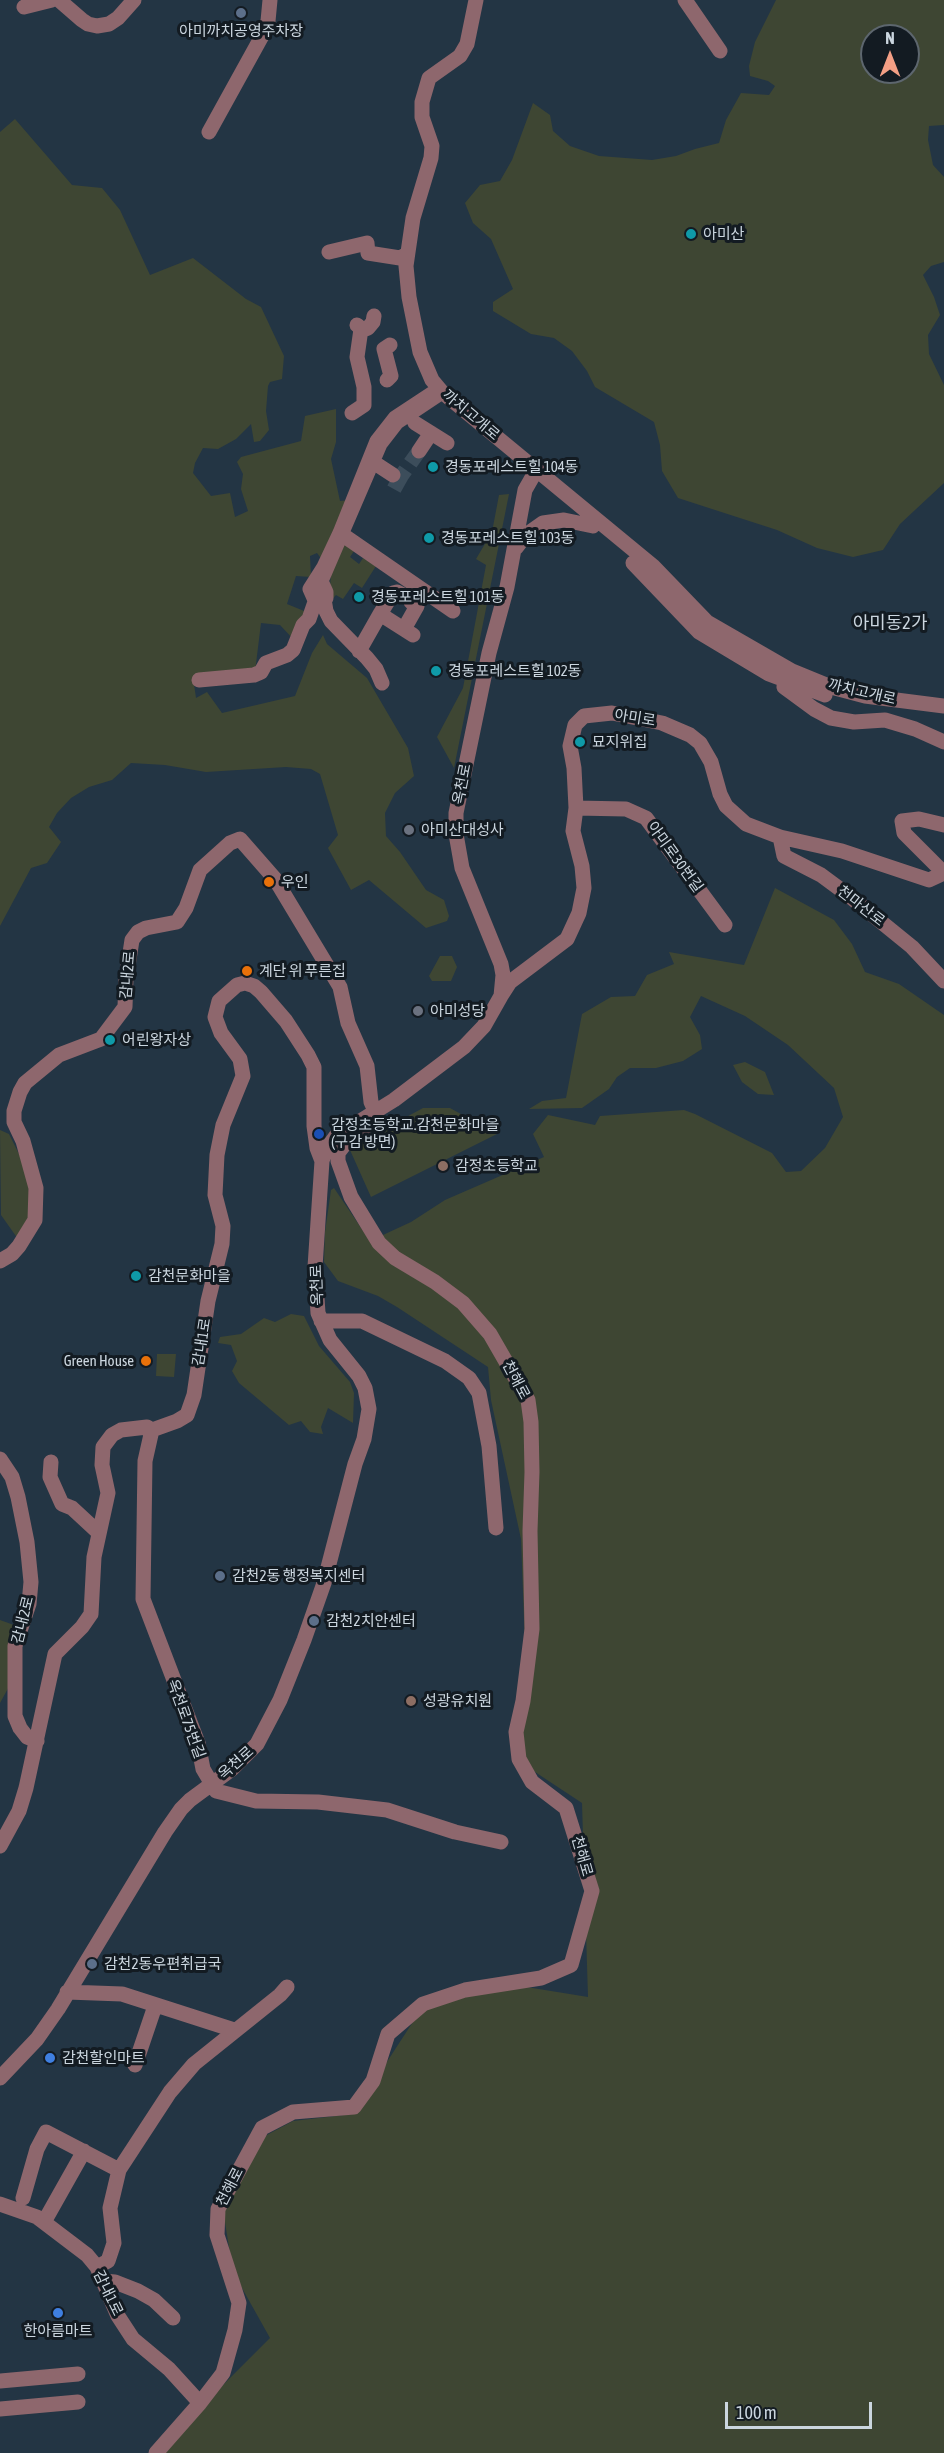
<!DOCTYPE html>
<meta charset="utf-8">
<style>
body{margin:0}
#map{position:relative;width:944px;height:2453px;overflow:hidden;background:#233544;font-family:"Asap Condensed",sans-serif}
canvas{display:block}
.north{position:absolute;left:860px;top:24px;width:60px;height:60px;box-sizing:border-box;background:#131b22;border:2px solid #5d666e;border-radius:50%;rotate:0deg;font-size:16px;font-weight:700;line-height:24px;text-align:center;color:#cbd6df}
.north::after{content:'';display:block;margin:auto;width:21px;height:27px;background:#f39f85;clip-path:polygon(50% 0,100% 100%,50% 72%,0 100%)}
.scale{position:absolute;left:725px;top:2402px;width:147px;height:27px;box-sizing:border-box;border:3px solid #cbd6df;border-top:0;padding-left:8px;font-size:18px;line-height:21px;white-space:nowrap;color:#cbd6df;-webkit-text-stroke:4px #131b22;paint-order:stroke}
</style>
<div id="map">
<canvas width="944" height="2453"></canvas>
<div class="north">N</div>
<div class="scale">100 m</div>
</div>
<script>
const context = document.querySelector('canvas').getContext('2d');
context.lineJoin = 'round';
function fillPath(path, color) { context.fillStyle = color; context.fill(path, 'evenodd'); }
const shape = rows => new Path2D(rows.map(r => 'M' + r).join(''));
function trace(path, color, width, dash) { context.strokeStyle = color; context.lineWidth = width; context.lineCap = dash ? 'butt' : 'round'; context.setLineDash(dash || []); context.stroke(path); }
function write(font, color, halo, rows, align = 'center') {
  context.font = font + ' "Asap Condensed","Noto Sans KR",sans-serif'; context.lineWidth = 6; context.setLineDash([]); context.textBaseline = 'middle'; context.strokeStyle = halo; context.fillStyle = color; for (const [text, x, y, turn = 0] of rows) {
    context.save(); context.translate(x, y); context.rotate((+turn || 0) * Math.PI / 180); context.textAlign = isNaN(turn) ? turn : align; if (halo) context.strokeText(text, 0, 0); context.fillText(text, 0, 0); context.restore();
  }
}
fillPath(shape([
 [776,0,944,0,944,125,929,126,928,140,933,165,944,177,944,262,931,266,923,275,934,297,940,315,928,335,929,354,944,385,944,483,900,524,883,550,853,557,817,548,777,530,678,498,662,471,660,445,654,422,595,387,587,371,572,351,554,338,531,334,493,311,493,302,513,289,491,239,473,223,465,203,480,185,500,181,512,160,533,103,550,115,553,131,570,146,599,156,652,160,676,156,695,149,719,143,726,120,741,93,769,95,775,86,768,81,750,76,749,66,755,42],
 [872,36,908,36,908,72,872,72],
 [15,119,72,185,102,188,120,210,150,275,193,258,246,299,261,307,284,356,282,379,270,382,268,386,266,411,269,430,260,441,254,442,251,424,236,439,218,449,203,448,195,463,193,473,211,496,230,493,235,517,248,511,241,489,243,474,237,462,241,457,301,441,305,416,336,409,336,442,331,459,340,501,350,500,323,561,317,553,310,556,311,577,296,576,287,604,309,613,294,640,280,625,261,623,255,672,194,684,196,698,207,692,222,713,295,696,312,653,323,635,327,644,367,678,408,748,414,776,395,793,385,813,386,836,400,852,426,890,444,900,449,916,447,921,426,928,369,880,351,890,328,848,338,835,320,774,311,769,286,767,206,772,165,765,131,763,112,780,89,787,71,798,57,813,49,827,61,842,47,863,31,868,0,926,0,132],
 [509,494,454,768,437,737,463,688,486,565,476,559,492,532,499,495],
 [343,542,354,551,350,557,359,564,363,558,376,566,362,588,354,583,343,599,336,595,329,603,331,572],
 [775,888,834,920,852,944,865,972,899,984,944,1015,944,2453,159,2453,166,2442,270,2338,233,2272,223,2210,265,2136,293,2121,353,2114,420,2011,508,1984,588,1997,582,1803,532,1770,523,1752,521,1732,527,1700,521,1539,491,1400,488,1367,397,1307,378,1296,338,1281,324,1262,325,1232,331,1190,334,1188,370,1241,411,1222,445,1200,544,1157,533,1134,548,1115,595,1125,600,1116,684,1110,695,1114,772,1153,786,1172,801,1171,825,1148,843,1117,834,1088,788,1045,745,1016,701,996,690,1017,700,1035,702,1049,683,1061,656,1068,630,1068,617,1077,609,1089,582,1108,529,1109,542,1101,566,1098,582,1014,611,997,635,996,647,975,674,964,669,952,744,965],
 [440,956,452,956,457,967,451,981,432,981,429,976],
 [745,1062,765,1072,774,1095,758,1094,742,1082,733,1065],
 [423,1108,450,1108,497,1134,371,1197,350,1150,373,1135],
 [0,1130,9,1134,22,1160,31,1189,31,1213,18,1239,1,1215],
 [291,1314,304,1316,319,1346,350,1382,354,1393,353,1423,328,1408,321,1427,323,1434,310,1432,301,1421,289,1425,239,1383,232,1371,237,1361,231,1345,218,1343,220,1337,241,1334,264,1318,275,1322],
 [157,1354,176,1354,174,1377,156,1376],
 [0,1620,14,1625,10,1637,11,1683,0,1703]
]), '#3e4633');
trace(shape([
 [391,479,411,490],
 [397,482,419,451]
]), '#3c4d5b', 15, [15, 8]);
trace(shape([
 [59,0,82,20,88,24,97,26,109,24,118,18,134,0],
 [476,0,467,44,460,56,429,78,422,102,422,117,432,146,431,158,413,218,406,266,409,297,420,352,432,380,442,392,653,566,707,622,792,671,831,687,865,696,944,706],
 [685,0,720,51],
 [24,7,52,0],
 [209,132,262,36,268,21,270,0],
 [329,252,367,243,368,253,400,258,407,254],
 [357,325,363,330,368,328,373,322,374,316],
 [387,380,391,376,384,349,390,345],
 [439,389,395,418,377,441,340,533,324,567,310,589,314,598,320,600,326,598,326,592,321,581,380,444,397,422,442,392],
 [352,413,364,405,364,387,357,357,361,329],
 [415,423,447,443],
 [419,451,431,433],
 [370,460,393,475],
 [340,533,453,611],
 [516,548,526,535,543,523,564,520,593,526],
 [633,563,699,632,769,674,825,695],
 [324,599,326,611,331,621,367,658,376,669,382,683],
 [380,614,393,593,397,592,401,594],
 [404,629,417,606,411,602],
 [359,651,380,614,413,635],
 [199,680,254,675,261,672,266,663,287,655,293,650,303,625,309,619,316,599],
 [784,687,814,709,831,718,854,722,885,720,915,729,944,742],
 [576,808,626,809,646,818,725,925],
 [780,837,784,856,821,875,848,895,912,947,944,981],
 [501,996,510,982,567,939,579,913,584,888,582,866,573,831,576,808,574,768,570,746,575,725,584,716,612,713,662,723,690,735,700,743,711,762,720,794,726,806,746,824,780,837,842,851,929,880,942,874,940,869,904,833,902,821,919,819,944,825],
 [0,1261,12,1254,19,1246,35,1220,36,1188,23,1141,14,1122,14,1111,20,1092,25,1083,59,1055,101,1039,125,1007,126,979,132,940,138,932,146,928,177,922,186,908,200,870,230,843,240,839,275,879,340,987,348,1023,367,1066,371,1102,375,1111],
 [321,1321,362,1321,445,1361,469,1378,479,1393,489,1446,496,1528],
 [152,1430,145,1461,143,1599,198,1743,203,1769,216,1791,256,1801,318,1802,387,1810,455,1832,501,1842],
 [0,1459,12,1477,18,1497,27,1542,31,1582,29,1604,15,1646,15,1716,20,1728,27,1737,37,1741],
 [51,1462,50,1477,62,1504,72,1508,99,1533],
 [0,1846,19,1811,26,1788,55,1654,82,1627,91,1614,94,1557,108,1493,102,1465,103,1447,112,1435,121,1430,147,1427,152,1430,177,1421,187,1415,194,1395,208,1301,222,1244,223,1226,215,1195,217,1155,223,1125,243,1076,240,1059,221,1033,215,1017,219,1001,237,985,245,983,254,986,261,992,286,1021,308,1055,314,1067,314,1126,317,1148,322,1161],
 [67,1992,122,1994,234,2030],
 [135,2065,155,2006],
 [0,2078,37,2039,58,2009,165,1832,181,1809,190,1800,232,1769,257,1744,280,1700,304,1640,324,1583,355,1464,364,1439,369,1409,365,1388,359,1376,330,1340,318,1313,315,1267,322,1161,325,1151,336,1136,394,1100,464,1047,484,1026,501,996,503,975,501,964,462,868,456,834,456,813,489,653,507,587,525,490,537,469],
 [23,2198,37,2149,46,2132,119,2170],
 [0,2204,37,2217,87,2255,97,2267,118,2316,133,2339,169,2369,200,2403],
 [44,2222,84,2151],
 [97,2267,108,2261,114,2243,110,2208,119,2170,170,2092,194,2064,280,1995,287,1987],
 [103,2281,115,2282,138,2291,154,2300,173,2318],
 [0,2381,78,2374],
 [0,2409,78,2402],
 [156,2453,200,2403,223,2373,235,2330,239,2303,217,2235,218,2209,262,2128,293,2112,354,2107,373,2081,388,2034,423,2004,465,1990,541,1978,571,1965,592,1891,566,1808,532,1782,519,1759,516,1732,523,1701,532,1629,530,1531,532,1472,531,1422,528,1400,490,1334,463,1303,435,1282,395,1258,379,1243,351,1197,338,1161,338,1153,345,1144,370,1123]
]), '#8e676d', 15);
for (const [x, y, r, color] of [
 [241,13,6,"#5c6f8a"],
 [691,234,6,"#0f9aa8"],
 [433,467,6,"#0f9aa8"],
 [429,538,6,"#0f9aa8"],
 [359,597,6,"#0f9aa8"],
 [436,671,6,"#0f9aa8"],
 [580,742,6,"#0f9aa8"],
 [409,830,6,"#6b7280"],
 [269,882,6,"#e8710a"],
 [247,971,6,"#e8710a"],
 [418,1011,6,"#6b7280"],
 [110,1040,6,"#0f9aa8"],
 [319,1134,6,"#1a4fb4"],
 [443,1166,6,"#8d6e63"],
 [136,1276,6,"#0f9aa8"],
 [146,1361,6,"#e8710a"],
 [220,1576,6,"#5c6f8a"],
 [314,1621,6,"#5c6f8a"],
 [411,1701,6,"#8d6e63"],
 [92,1964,6,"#5c6f8a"],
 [50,2058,6,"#3f7fe0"],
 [58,2313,6,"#3f7fe0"]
]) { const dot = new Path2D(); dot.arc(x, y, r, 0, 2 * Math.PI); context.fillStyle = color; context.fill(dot); trace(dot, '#131b22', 2); }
write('15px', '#cbd6df', '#131b22', [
 ["아미까치공영주차장",241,31,"center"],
 ["아미산",703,234],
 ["경동포레스트힐 104동",445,467],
 ["경동포레스트힐 103동",441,538],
 ["경동포레스트힐 101동",371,597],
 ["경동포레스트힐 102동",448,671],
 ["묘지위집",592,742],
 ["아미산대성사",421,830],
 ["우인",281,882],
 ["계단 위 푸른집",259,971],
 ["아미성당",430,1011],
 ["어린왕자상",122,1040],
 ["감정초등학교.감천문화마을",331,1125],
 ["(구감 방면)",331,1142],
 ["감정초등학교",455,1166],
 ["감천문화마을",148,1276],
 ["Green House",134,1361,"right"],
 ["감천2동 행정복지센터",232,1576],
 ["감천2치안센터",326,1621],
 ["성광유치원",423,1701],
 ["감천2동우편취급국",104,1964],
 ["감천할인마트",62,2058],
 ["한아름마트",58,2331,"center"]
], 'left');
write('15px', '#cbd6df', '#131b22', [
 ["까치고개로",471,415,40],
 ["까치고개로",862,692,13],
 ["아미로",635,718,9],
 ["옥천로",462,784,-79],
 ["아미로30번길",675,857,54],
 ["천마산로",861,906,38],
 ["감내2로",128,975,-85],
 ["옥천로",317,1285,-92],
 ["감내1로",202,1342,-81],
 ["천해로",516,1380,62],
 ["감내2로",23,1620,-76],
 ["옥천로75번길",186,1719,70],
 ["옥천로",236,1763,-42],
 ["천해로",582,1856,74],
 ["천해로",230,2187,-63],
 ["감내1로",108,2293,64]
]);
write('18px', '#cbd6df', '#131b22', [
 ["아미동2가",890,623]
]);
</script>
